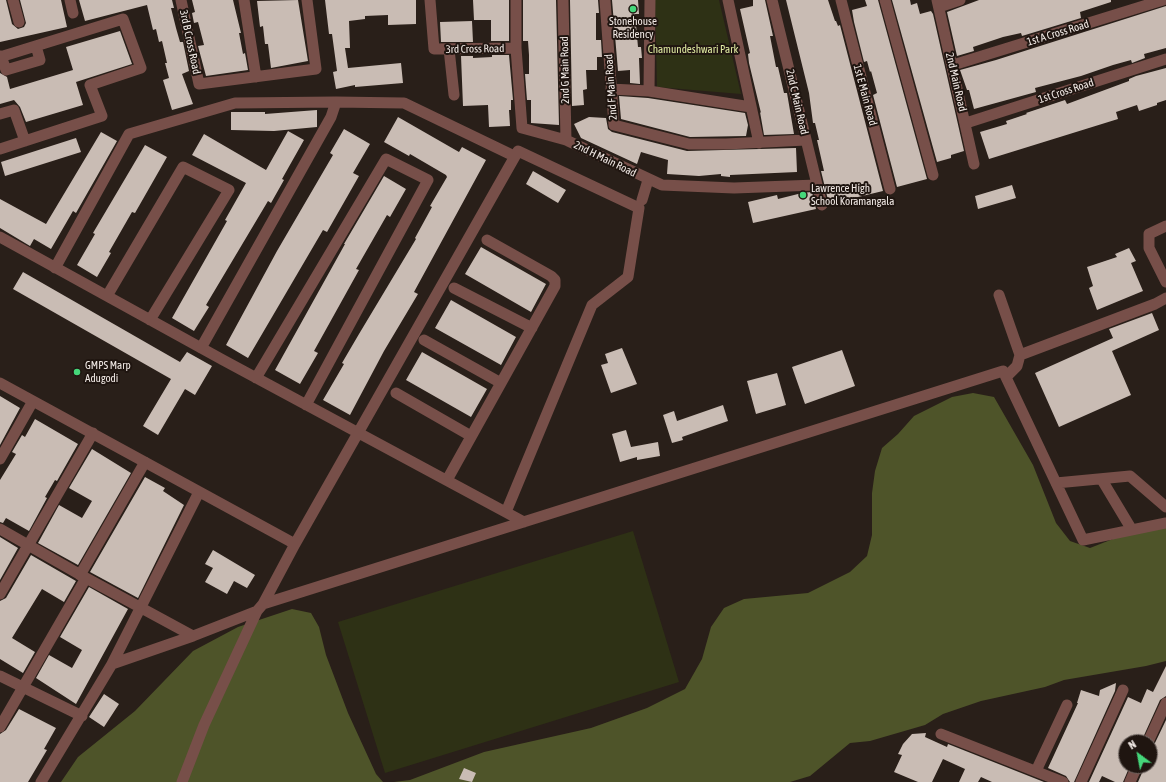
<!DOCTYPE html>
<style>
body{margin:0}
#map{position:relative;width:1166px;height:782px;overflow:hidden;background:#291f19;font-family:"Asap Condensed",sans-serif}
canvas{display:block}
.north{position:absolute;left:1118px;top:734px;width:40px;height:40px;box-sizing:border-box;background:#1f1510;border:1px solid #736a66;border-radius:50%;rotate:328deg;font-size:11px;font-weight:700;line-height:16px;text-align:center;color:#f2eae6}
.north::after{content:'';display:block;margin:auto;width:14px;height:18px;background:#45d77a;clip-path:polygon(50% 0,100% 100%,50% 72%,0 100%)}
</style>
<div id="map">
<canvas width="1166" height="782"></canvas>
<div class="north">N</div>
</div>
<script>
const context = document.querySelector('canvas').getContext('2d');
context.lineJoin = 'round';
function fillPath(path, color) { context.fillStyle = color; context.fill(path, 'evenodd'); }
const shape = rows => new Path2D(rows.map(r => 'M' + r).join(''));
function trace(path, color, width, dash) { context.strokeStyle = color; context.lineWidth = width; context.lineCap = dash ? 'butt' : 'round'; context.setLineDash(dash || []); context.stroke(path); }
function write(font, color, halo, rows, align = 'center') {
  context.font = font + ' "Asap Condensed",sans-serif'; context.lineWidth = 4; context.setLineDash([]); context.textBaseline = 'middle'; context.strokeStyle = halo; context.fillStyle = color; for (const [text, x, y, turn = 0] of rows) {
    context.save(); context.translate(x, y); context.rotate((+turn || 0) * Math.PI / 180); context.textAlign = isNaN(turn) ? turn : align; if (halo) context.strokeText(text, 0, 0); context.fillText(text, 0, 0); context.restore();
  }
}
fillPath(shape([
 [655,0,719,0,741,94,657,87],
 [633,531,679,682,385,773,338,622]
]), '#2e3115');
fillPath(shape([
 [973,393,994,397,1033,465,1056,523,1070,541,1090,548,1151,524,1166,523,1166,661,1146,666,1064,680,1045,687,981,701,943,714,925,725,870,741,850,743,810,776,790,782,394,782,410,780,484,752,591,728,647,708,685,689,702,659,711,627,724,608,744,599,808,593,850,572,867,556,872,535,872,493,875,471,882,448,898,434,914,416,952,397],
 [292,609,311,613,319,627,326,655,348,713,376,774,383,782,61,782,78,757,135,711,193,651,238,627]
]), '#4e5429');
fillPath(shape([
 [0,0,6,0,12,24,18,29,24,27,26,23,20,0,61,0,67,27,0,42],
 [79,0,172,0,174,8,171,8,176,28,180,42,183,42,189,71,182,74,193,104,172,110,163,80,169,78,165,63,167,63,162,41,159,42,156,29,153,30,147,5,85,21],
 [192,0,233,0,241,33,239,33,243,54,245,53,248,70,206,76,198,46,204,45,198,22,194,23,192,13,195,12],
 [298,0,308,61,271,68,268,44,265,44,263,26,260,27,257,1],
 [325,0,416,0,416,24,388,25,388,15,365,16,365,19,349,21,350,48,345,48,348,68,401,63,403,83,355,87,355,85,336,89,333,72,337,71,332,34,329,34],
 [473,0,509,0,509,41,491,41,491,20,474,20],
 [523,0,556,0,559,125,531,123,531,100,527,100,525,74,529,74,529,55,528,41,523,41],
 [570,0,598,0,599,13,596,13,596,40,601,40,602,57,597,57,597,70,586,70,587,89,583,90,584,105,572,106],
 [612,0,638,0,639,14,635,14,638,47,641,47,642,58,639,58,640,84,630,83,630,70,618,71],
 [753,0,765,0,773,36,770,36,776,67,778,67,784,93,787,93,794,134,764,135,760,112,761,113,749,63,748,54,750,53,740,9,753,6],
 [786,0,828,0,835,21,836,21,838,26,840,25,883,191,829,204,821,171,824,171,817,140,819,140,815,123,813,123,809,93],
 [865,0,878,0,927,179,897,187,873,95,877,93,871,71,870,72,867,61,864,62,854,22,852,10,867,6],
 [892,0,910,0,911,5,917,3,920,14,931,11,933,14,964,151,951,155,951,158,937,162],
 [979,0,1111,0,1111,2,1080,12,1081,18,1022,36,1021,33,1003,37,973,47,974,51,957,56,947,12],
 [1166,6,1166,48,1144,54,1145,58,1132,63,1131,60,1113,65,1081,76,1035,88,1036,92,974,109,969,90,967,90,960,70,996,60],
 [472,21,473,42,441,42,440,22],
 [120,31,132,64,76,82,83,105,26,122,20,107,14,100,0,104,0,73,7,77,10,89,73,70,66,47],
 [492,55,509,55,513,100,511,100,511,110,509,110,510,126,489,127,488,105,463,106,461,56,473,56,473,58,492,57],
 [1166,68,1166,100,1157,103,1157,105,1139,111,1137,105,1116,112,1118,119,989,159,980,132,1007,124,1006,121,1027,114,1026,113,1065,100,1067,104,1129,81,1129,79,1136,76],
 [619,96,648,98,745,113,748,125,746,136,690,137,621,119],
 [317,110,317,127,274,131,231,130,231,112,265,112,265,114],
 [398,117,459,152,462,147,486,160,414,292,418,294,384,351,350,415,323,400,344,364,342,363,359,334,416,239,415,238,432,207,430,206,447,177,446,175,410,154,409,156,384,142],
 [589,117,606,118,608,129,612,132,687,151,796,148,797,172,730,175,730,177,721,176,721,174,699,176,667,174,668,160,641,152,637,164,581,138,574,124],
 [344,129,370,144,353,173,359,176,327,232,323,230,248,358,226,345,277,251,333,155,330,153],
 [288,131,304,140,282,179,284,180,271,203,268,201,206,305,209,307,194,331,172,318,227,221,225,220,246,183,192,155,204,134,266,170],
 [101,132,117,141,76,213,73,211,51,249,34,239,30,246,0,228,0,199,46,224],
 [76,138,81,152,5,176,1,162],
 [145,145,167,157,135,213,132,212,109,252,111,253,97,277,77,265,95,234,93,233],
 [533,171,566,190,558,203,526,184],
 [384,176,406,189,390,217,387,215,356,269,359,270,314,351,318,353,300,384,275,370,345,244,344,244],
 [1012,185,1016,198,978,209,975,196],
 [812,192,816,209,753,223,748,202,777,195,778,199,802,193],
 [481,247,546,284,531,312,465,274],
 [1129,248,1136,261,1131,263,1143,291,1097,310,1089,288,1093,286,1087,267,1117,257,1115,254],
 [23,272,180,362,187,352,212,366,195,395,185,389,158,435,143,426,171,379,13,289],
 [451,300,516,337,501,365,435,328],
 [1152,313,1159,330,1112,351,1131,395,1059,427,1035,373,1113,338,1109,329],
 [622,348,637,384,611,393,601,365,608,363,605,354],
 [842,350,855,386,805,404,792,367],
 [422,352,487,389,471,417,406,380],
 [777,373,786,405,756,414,747,381],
 [0,396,20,408,0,445],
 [723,405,728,421,682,437,683,440,672,443,663,415,674,411,677,421],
 [35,419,78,444,57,481,55,480,45,497,47,498,29,531,6,518,3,523,0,522,0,480,16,454,12,452,22,435,25,437],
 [626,430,631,447,658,442,660,456,637,460,637,457,620,462,612,434],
 [92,449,131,473,78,565,38,543,59,505,82,518,92,501,69,488],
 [145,477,165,488,163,491,184,505,138,598,90,572],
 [0,537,18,548,0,580],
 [213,550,255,575,247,588,234,581,227,594,205,582,213,568,205,564],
 [31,555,76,581,64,602,42,589,12,638,35,652,23,673,0,659,0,601,6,598],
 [89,587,128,609,76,704,36,678,49,655,72,668,82,650,60,637],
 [1166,666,1166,696,1160,700,1141,742,1126,742,1126,767,1129,768,1123,782,1115,782,1102,776,1099,782,1089,782,1128,697,1141,703,1147,689,1153,692],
 [1116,683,1115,691,1074,782,1070,782,1066,776,1048,768,1078,703,1077,703,1081,690,1099,696,1100,690],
 [104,694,119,704,104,727,89,717],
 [19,709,56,728,44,749,47,750,28,782,0,782,0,734,6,730],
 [1166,720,1166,782,1138,782,1145,766,1150,766,1150,749,1154,745],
 [926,733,925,737,947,747,948,744,1044,782,992,782,981,777,978,782,959,782,965,769,943,759,932,782,918,782,894,772,902,755,898,754,903,744,912,734],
 [464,768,476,773,472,782,459,779]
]), '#c9bcb4');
trace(shape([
 [13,0,19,22],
 [70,0,73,13],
 [181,0,199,84,316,69,307,0],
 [244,0,256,77],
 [430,0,434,49,516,48],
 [516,0,516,48,522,128,566,140,662,185,734,188,817,185],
 [563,0,566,140],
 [605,0,614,125,689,144,726,144,806,140],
 [728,0,759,143],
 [772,0,822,205],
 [841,0,890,189],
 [885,0,933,175],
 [937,0,974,164],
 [939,7,960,0],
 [449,49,454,95],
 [1,56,6,70,40,60,36,46],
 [0,57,123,19,141,68,90,85,102,116,0,149],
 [953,65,1163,0],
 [611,89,649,91,751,107],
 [649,91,650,0],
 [336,102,404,103,514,156],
 [0,114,14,110,25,141],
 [966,123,1166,59],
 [642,200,648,180],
 [1166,226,1149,234,1149,248,1166,282],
 [0,237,223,360,524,522],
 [55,268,129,134,235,103,336,102,331,117,201,348],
 [454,288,532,328],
 [999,295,1020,355,1017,366,1006,377],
 [107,296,183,167,229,190,150,320],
 [424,340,501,383],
 [1020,355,1155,304,1166,298],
 [256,378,386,159,428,180,306,405],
 [0,383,295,544],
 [396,393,471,436],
 [0,459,33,401],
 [447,480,555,286,555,280,551,276,487,240],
 [1102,480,1132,530],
 [1056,483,1130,476,1166,507],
 [0,529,86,578,193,636,257,611],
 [80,575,145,462],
 [0,594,93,433],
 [263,604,1003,371,1083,540,1166,523],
 [112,664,193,636],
 [0,676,82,716],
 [0,727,86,578],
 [941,734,1063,782],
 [1148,742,1166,703],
 [1036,771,1067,705],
 [41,782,112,664,199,492],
 [182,782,204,725,257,611,263,604,295,544,518,151,639,208,628,277,592,305,506,512],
 [1081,782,1123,690],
 [1130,782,1137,766]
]), '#774f49', 11);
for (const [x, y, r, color] of [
 [633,9,4,"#45d77a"],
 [803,195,4,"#45d77a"],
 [77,372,4,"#45d77a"]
]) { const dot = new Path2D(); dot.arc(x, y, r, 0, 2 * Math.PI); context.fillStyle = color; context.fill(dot); trace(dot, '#1f1510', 1.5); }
write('11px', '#f2eae6', '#1f1510', [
 ["Stonehouse",633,22,"center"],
 ["Residency",633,35,"center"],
 ["Lawrence High",811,189],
 ["School Koramangala",811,202],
 ["GMPS Marp",85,366],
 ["Adugodi",85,379]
], 'left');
write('11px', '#f2eae6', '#1f1510', [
 ["1st A Cross Road",1058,33,-17],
 ["3rd B Cross Road",190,42,78],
 ["3rd Cross Road",475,49,-1],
 ["2nd G Main Road",565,70,-91],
 ["2nd Main Road",956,82,77],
 ["2nd F Main Road",611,87,-94],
 ["1st Cross Road",1066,91,-18],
 ["1st E Main Road",865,95,75],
 ["2nd C Main Road",797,102,77],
 ["2nd H Main Road",605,159,26]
]);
write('11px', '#e0eba2', '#1f1510', [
 ["Chamundeshwari Park",693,50]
]);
</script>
